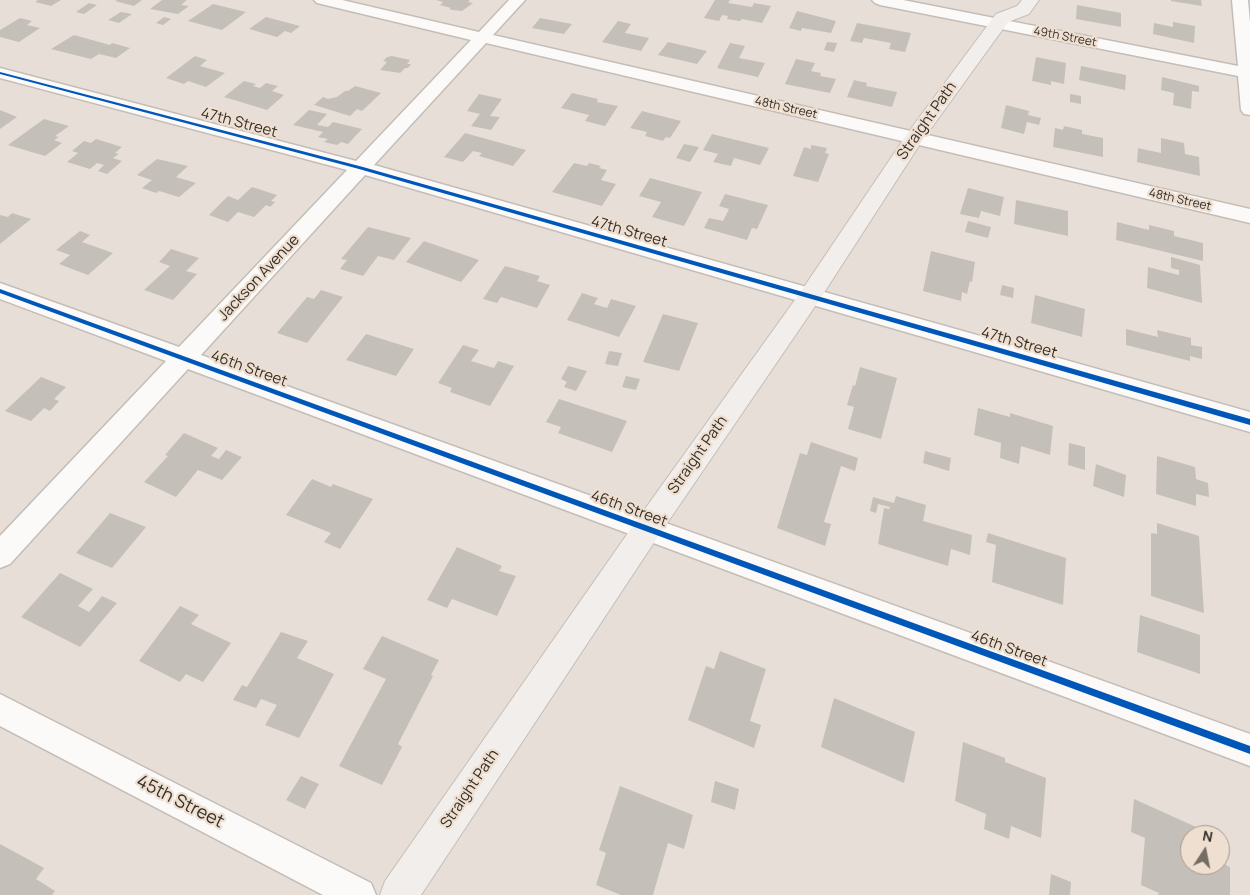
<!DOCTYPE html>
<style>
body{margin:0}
#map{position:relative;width:1250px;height:895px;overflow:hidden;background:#e7dfd7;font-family:Manrope,sans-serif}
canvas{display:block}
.north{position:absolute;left:1180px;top:825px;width:50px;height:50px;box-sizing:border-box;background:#eedfd0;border:1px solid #a4998d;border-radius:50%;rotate:11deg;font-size:14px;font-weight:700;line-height:20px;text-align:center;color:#342f29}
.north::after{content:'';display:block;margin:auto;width:18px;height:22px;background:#736d66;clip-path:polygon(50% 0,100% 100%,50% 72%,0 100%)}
</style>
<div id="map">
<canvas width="1250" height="895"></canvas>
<div class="north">N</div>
</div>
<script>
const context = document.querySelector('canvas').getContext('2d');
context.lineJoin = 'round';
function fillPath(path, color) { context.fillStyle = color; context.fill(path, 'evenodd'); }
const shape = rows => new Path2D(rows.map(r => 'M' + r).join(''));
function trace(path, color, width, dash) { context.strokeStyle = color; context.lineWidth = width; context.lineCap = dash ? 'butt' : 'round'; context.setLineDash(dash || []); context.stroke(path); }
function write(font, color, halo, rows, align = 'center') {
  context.font = font + ' Manrope,sans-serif'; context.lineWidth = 4.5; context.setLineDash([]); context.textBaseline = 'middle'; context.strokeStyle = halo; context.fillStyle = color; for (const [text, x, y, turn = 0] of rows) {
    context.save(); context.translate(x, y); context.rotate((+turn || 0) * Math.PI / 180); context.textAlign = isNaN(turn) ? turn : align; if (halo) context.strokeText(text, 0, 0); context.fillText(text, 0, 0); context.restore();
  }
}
fillPath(shape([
 [38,0,61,0,51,6,35,2],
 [117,0,142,0,134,6,115,1],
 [162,0,187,0,181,5,189,6,178,14,150,9],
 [436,0,470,0,468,2,473,3,462,11,452,10,449,9,451,8,440,5,443,2],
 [715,0,730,0,728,3,752,7,754,3,771,6,762,23,742,19,740,21,727,19,728,16,722,15,719,21,704,18],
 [1171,0,1201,0,1202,6,1171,1],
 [89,3,97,5,84,14,76,12],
 [213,4,246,12,222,30,188,21],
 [1077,5,1121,13,1121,27,1076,19],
 [797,11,836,21,831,33,802,28,801,31,789,28],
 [121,12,132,14,119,23,108,20],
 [164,17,171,19,163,25,156,23],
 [266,17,300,26,291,33,285,31,277,37,249,29],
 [20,18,32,21,27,25,40,28,19,42,0,37,0,30],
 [540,18,572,24,564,34,532,28],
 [618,21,631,24,625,33,649,38,641,51,602,42],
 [1173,22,1195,26,1194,43,1153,34,1154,23,1173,27],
 [857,23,911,33,905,52,889,49,891,43,864,38,862,43,850,41],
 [74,35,110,45,112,43,130,48,116,58,99,54,91,59,51,49],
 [668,42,707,51,697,64,658,55],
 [827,42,837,43,834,52,824,50],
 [730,43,745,46,739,58,765,63,758,77,717,68],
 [195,56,207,60,200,66,225,73,206,87,188,81,184,84,166,78],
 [392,56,410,60,407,64,411,64,408,68,405,68,400,73,380,70,387,62,383,61,387,57],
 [1036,57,1066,63,1064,84,1051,81,1051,85,1032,81],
 [796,59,815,63,811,71,821,73,820,76,836,79,830,93,785,84],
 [1081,66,1126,75,1125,90,1079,80],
 [1162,77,1199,86,1199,92,1192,91,1191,109,1173,105,1174,93,1161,90],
 [854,80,867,83,866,86,897,92,892,107,847,97],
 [244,81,256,84,253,86,260,88,266,83,278,86,272,91,284,95,267,110,224,97],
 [355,86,381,93,362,111,357,109,350,116,314,105,323,97,328,99,337,97,345,91,348,91],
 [572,93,598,99,597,102,618,106,605,126,585,121,589,115,561,108],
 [479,94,502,99,490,116,500,117,491,130,471,126,480,114,467,111],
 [1070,94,1081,96,1081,104,1070,102],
 [1006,105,1029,111,1028,115,1041,118,1039,125,1027,122,1024,134,1001,128],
 [0,110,17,117,0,129],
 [309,110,327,114,317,125,328,127,333,122,362,129,348,144,341,142,337,145,324,142,328,139,318,137,323,132,293,125],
 [642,111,681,121,670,138,666,137,663,141,645,136,647,132,630,128],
 [44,119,69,126,55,136,59,137,54,140,62,143,45,156,8,145],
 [1064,126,1082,130,1082,134,1103,138,1103,157,1053,147,1055,128,1063,130],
 [465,133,526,150,513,166,479,156,482,153,473,151,463,162,444,157],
 [712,134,769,148,760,165,734,158,731,166,713,162,718,154,703,150],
 [1161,138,1184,143,1185,154,1199,157,1200,176,1137,162,1138,148,1161,153],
 [96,139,122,147,115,153,119,154,113,158,122,161,107,174,98,171,104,165,97,163,90,169,67,162,78,153,72,151,84,141,91,143],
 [684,144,699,147,690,162,676,158],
 [811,145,827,148,825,153,829,154,818,182,793,176,804,147,811,149],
 [157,159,188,166,176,177,196,183,179,197,159,191,156,193,142,188,152,180,137,175],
 [574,163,587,166,589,163,601,166,599,168,607,170,601,180,616,184,602,206,552,192],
 [650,178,702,192,684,226,652,217,661,202,639,196],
 [252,187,277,195,271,201,275,202,270,207,266,205,254,217,238,212,228,222,209,215,228,196,238,200],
 [968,188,1004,197,1000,216,981,211,979,218,960,214],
 [725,194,768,205,757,229,752,228,747,240,704,228,709,218,723,221,729,209,719,206],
 [1016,200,1068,211,1068,236,1014,224],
 [12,213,31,219,0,244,0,215,8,217],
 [968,221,991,227,988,238,965,232],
 [1117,222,1149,230,1149,225,1174,231,1174,236,1203,243,1203,261,1116,240],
 [368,227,411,238,394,260,378,256,363,276,340,269,347,260,341,259],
 [80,231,90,235,82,242,113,253,88,275,59,264,70,255,56,250],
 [424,241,479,260,461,282,406,262],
 [171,249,199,258,186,271,197,274,173,300,144,290,170,266,159,262],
 [931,251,975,262,972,282,970,281,967,294,962,292,961,301,923,291],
 [1171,257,1200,265,1202,303,1147,288,1148,267,1179,275,1179,270,1171,268],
 [505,266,540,276,537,281,550,285,537,308,501,297,497,303,483,299],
 [1002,285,1014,288,1013,298,1000,295],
 [321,290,343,297,307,343,277,333,307,297,314,299],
 [582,293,598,298,594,304,607,308,611,299,636,306,619,337,567,320],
 [1035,295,1085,309,1082,337,1031,323],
 [663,314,698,323,679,371,643,362],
 [1126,329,1158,337,1157,330,1191,338,1191,345,1202,347,1202,359,1190,356,1190,361,1126,345],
 [366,334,414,349,396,376,346,360],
 [463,345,479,350,471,361,494,368,498,361,514,366,490,406,450,392,452,388,438,383],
 [609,351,622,353,618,366,605,364],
 [568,366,587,371,576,391,564,387,567,382,561,379],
 [860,367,897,378,881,439,848,429,854,407,847,405,853,385,855,386],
 [626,376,640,379,636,390,622,387],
 [41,377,66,387,54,399,59,401,50,411,44,408,31,421,5,411],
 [559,399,627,421,612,452,558,433,561,427,546,422],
 [978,408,1010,417,1010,413,1053,426,1050,455,1021,446,1019,464,1000,458,1001,443,974,435],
 [184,433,218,448,211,456,219,459,226,450,242,457,222,480,198,470,176,497,144,482,168,456,165,455],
 [811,442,858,458,855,471,841,466,824,522,831,524,825,546,777,528,800,453,807,455],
 [1069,443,1085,447,1085,470,1068,465],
 [925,451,951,458,949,471,923,463],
 [1157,456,1195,467,1196,479,1208,483,1209,497,1196,494,1196,506,1156,494],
 [1096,464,1126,475,1124,497,1093,486],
 [312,479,331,487,333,484,373,499,340,549,324,542,331,533,286,515],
 [896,496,926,505,923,521,972,535,970,555,951,549,948,566,878,544,884,508,889,509,890,507,878,504,876,513,870,511,873,497,894,503],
 [110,513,146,527,112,568,76,553],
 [1157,523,1199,536,1204,613,1151,596,1151,533,1157,534],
 [988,533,1066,558,1063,605,992,582,996,545,986,542],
 [457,547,502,566,499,571,516,576,497,616,452,599,447,608,427,600],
 [60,573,93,589,78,606,89,612,102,596,117,603,80,647,21,617],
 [180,606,199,615,191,624,231,643,203,682,186,674,180,682,139,661],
 [1140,615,1200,635,1200,674,1137,652],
 [281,632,308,641,297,658,334,674,299,738,265,725,277,705,261,699,256,708,233,700,242,685,247,687],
 [382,636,439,660,431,675,433,676,398,744,402,747,382,785,339,766,386,679,363,669],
 [720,651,766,669,750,721,761,725,754,748,688,720,706,666,714,669],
 [834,698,915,732,904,783,821,747],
 [963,742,1005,758,1005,762,1046,778,1041,838,1011,826,1009,839,984,829,986,814,955,801],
 [301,776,319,784,305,809,286,800],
 [715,781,739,789,735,810,711,802],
 [620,786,693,815,684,849,668,843,653,895,621,895,596,885,606,853,599,850],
 [1134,799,1214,835,1190,835,1190,865,1220,865,1220,862,1230,867,1230,895,1158,895,1159,893,1141,885,1145,838,1131,832],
 [0,844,44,868,36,879,55,891,52,895,0,895],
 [1051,874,1071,882,1070,895,1049,895]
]), '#c5bfb9');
const minor = shape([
 [314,0,342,0,479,32,509,0,525,0,493,35,1250,209,1250,223,486,43,374,165,1250,412,1250,432,365,175,201,355,1250,734,1250,766,188,369,10,564,0,568,0,536,166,361,0,299,0,283,179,347,347,170,0,78,0,68,356,161,471,40,317,3,314,0],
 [872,0,903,0,1238,66,1232,0,1248,0,1250,23,1250,115,1244,114,1241,110,1238,76,880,5,875,3,872,0],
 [0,694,371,883,376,895,323,895,0,726,0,694]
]);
const secondary = shape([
 [1022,0,1039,0,1029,14,1008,22,922,141,818,302,657,538,421,895,380,895,385,881,637,520,802,290,907,134,996,14,1017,6,1022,0]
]);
trace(minor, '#c4bdb7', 3);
trace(secondary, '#c4bdb7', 2);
fillPath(minor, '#fbfaf9');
fillPath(secondary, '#f1eeeb');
fillPath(shape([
 [0,72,363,167,1250,419,1250,425,359,169,0,74,0,72],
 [0,289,1250,746,1250,754,0,293,0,289]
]), '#0057b8');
write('12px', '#342f29', '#eedfd0', [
 ["49th Street",1065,37,11],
 ["48th Street",786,108,13],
 ["48th Street",1180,200,13]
]);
write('15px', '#342f29', '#eedfd0', [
 ["Straight Path",927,121,-55],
 ["47th Street",239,123,15],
 ["47th Street",629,232,16],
 ["Jackson Avenue",259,278,-47],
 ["47th Street",1019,343,16],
 ["46th Street",249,369,20],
 ["Straight Path",698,455,-55],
 ["46th Street",629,509,20],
 ["46th Street",1009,649,20],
 ["Straight Path",470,789,-56]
]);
write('18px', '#342f29', '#eedfd0', [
 ["45th Street",180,802,27]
]);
</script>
